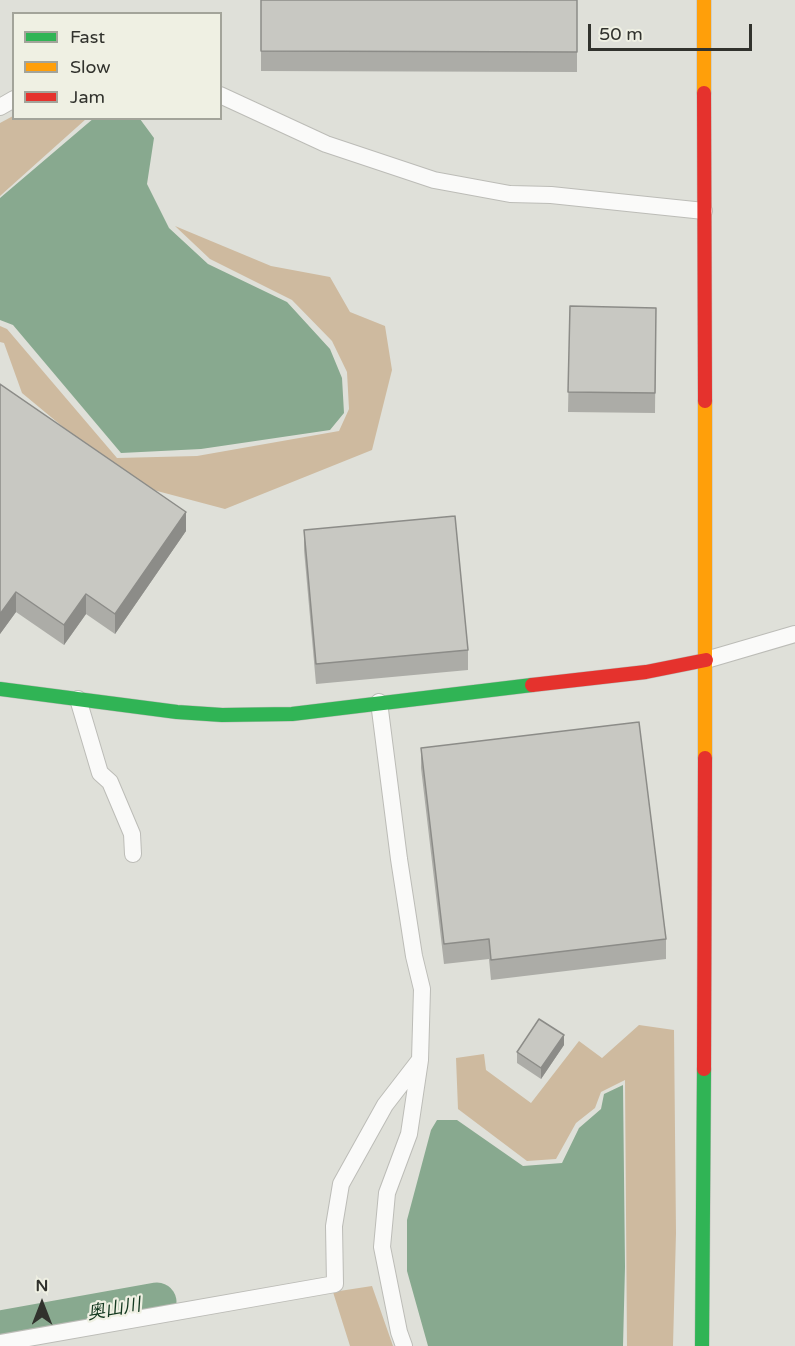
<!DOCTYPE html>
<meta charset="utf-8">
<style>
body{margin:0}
#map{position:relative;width:795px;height:1346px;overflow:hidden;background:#dfe0d9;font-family:"Varela Round",sans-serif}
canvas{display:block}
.legend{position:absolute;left:12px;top:12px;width:210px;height:108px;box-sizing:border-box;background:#eff0e3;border:2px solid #a3a49a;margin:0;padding:8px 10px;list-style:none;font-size:18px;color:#31322d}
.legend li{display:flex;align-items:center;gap:12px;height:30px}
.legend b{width:30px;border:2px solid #a3a49a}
.north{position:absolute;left:12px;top:1274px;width:60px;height:60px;-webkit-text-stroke:4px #eff0e3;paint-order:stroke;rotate:0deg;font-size:16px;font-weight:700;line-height:24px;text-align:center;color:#31322d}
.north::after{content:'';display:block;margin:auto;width:21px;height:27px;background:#31322d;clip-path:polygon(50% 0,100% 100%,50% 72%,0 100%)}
.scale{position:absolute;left:588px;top:24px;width:164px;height:27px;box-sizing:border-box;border:3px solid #31322d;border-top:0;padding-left:8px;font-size:18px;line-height:21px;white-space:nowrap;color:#31322d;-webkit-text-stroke:4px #eff0e3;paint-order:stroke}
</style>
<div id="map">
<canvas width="795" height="1346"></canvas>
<ul class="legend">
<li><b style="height:8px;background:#30b455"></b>Fast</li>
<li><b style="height:8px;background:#ff9f0a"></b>Slow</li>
<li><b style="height:8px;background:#e5322d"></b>Jam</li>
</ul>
<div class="north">N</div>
<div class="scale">50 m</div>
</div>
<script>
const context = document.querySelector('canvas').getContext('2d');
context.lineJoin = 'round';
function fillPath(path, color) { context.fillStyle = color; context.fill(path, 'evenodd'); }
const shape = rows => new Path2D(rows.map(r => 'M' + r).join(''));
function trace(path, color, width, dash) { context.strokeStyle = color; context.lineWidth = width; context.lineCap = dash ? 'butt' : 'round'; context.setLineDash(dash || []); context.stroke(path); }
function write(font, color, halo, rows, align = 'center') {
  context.font = font + ' "Varela Round","Noto Sans JP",sans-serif'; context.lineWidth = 4.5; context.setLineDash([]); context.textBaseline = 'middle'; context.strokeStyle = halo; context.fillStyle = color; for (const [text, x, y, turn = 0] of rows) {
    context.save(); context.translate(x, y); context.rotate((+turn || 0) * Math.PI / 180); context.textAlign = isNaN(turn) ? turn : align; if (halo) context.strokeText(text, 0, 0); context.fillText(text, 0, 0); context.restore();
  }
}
fillPath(shape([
 [13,116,14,118,86,119,0,196,0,123],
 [175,226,271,266,330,277,350,312,385,326,392,370,372,450,225,509,142,487,92,451,22,393,4,343,0,342,0,326,7,329,117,458,197,456,339,431,349,409,347,372,332,341,292,300,210,259],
 [639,1025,674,1030,676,1233,673,1346,627,1346,625,1080,601,1092,595,1108,576,1123,556,1159,527,1161,458,1109,456,1058,484,1054,486,1070,531,1103,579,1041,602,1058],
 [372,1286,393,1346,350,1346,333,1292]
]), '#ceba9f');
fillPath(shape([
 [94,118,140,119,154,138,147,184,169,228,208,264,287,302,330,349,342,378,344,413,330,430,201,449,121,453,13,325,0,320,0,198],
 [623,1085,625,1267,623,1346,428,1346,407,1271,407,1220,431,1130,437,1120,457,1120,523,1166,562,1163,579,1128,601,1109,604,1094]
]), '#88a98f');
trace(shape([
 [0,1330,157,1302]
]), '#88a98f', 39);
const street = shape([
 [220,95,326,144,434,180,510,194,551,195,704,211],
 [0,107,14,99],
 [706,660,795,634],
 [78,699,100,773,110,782,132,834,133,854],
 [379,702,399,859,414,956,422,989,420,1060,409,1134,387,1193,382,1247,399,1332,404,1346],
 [0,1343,335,1284,334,1226,341,1184,385,1105,419,1061]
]);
const fast = shape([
 [0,689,177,712,222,715,292,714,532,685],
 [702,1346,704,1069]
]);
const slow = shape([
 [704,0,704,93],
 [705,401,705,758]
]);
const jam = shape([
 [704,93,705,401],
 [532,685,646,672,706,660],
 [704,1069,705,758]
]);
trace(street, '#bcbcb7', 18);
trace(fast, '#bcbcb7', 15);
trace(slow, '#bcbcb7', 15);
trace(jam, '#bcbcb7', 15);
trace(street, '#fafaf9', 16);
trace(fast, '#30b455', 14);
trace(slow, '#ff9f0a', 14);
trace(jam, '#e5322d', 14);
fillPath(shape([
 [261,0,577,0,577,72,261,71],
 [570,306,656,308,655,413,568,412],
 [0,384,186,531,115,634,86,614,64,645,16,612,0,634],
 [304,530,468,650,468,670,316,684,304,550],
 [421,748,666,939,666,959,491,980,489,959,444,964,421,768],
 [564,1045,541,1079,517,1063,517,1052]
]), '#acaca7');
fillPath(shape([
 [186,512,186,531,115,634,115,614],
 [16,592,16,612,0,634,0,614],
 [86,594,86,614,64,645,64,625],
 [564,1035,564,1045,541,1079,541,1068]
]), '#8c8c88');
const building = shape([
 [261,0,577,0,577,52,261,51,261,0],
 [570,306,656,308,655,393,568,392,570,306],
 [0,384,186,512,115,614,86,594,64,625,16,592,0,614,0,384],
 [455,516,468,650,316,664,304,530,455,516],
 [639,722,666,939,491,960,489,939,444,944,421,748,639,722],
 [539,1019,564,1035,541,1068,517,1052,539,1019]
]);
fillPath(building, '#c8c8c2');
trace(building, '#8c8c88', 1.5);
write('italic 18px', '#12381f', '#eff0e3', [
 ["奥山川",114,1310,-10]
]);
</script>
